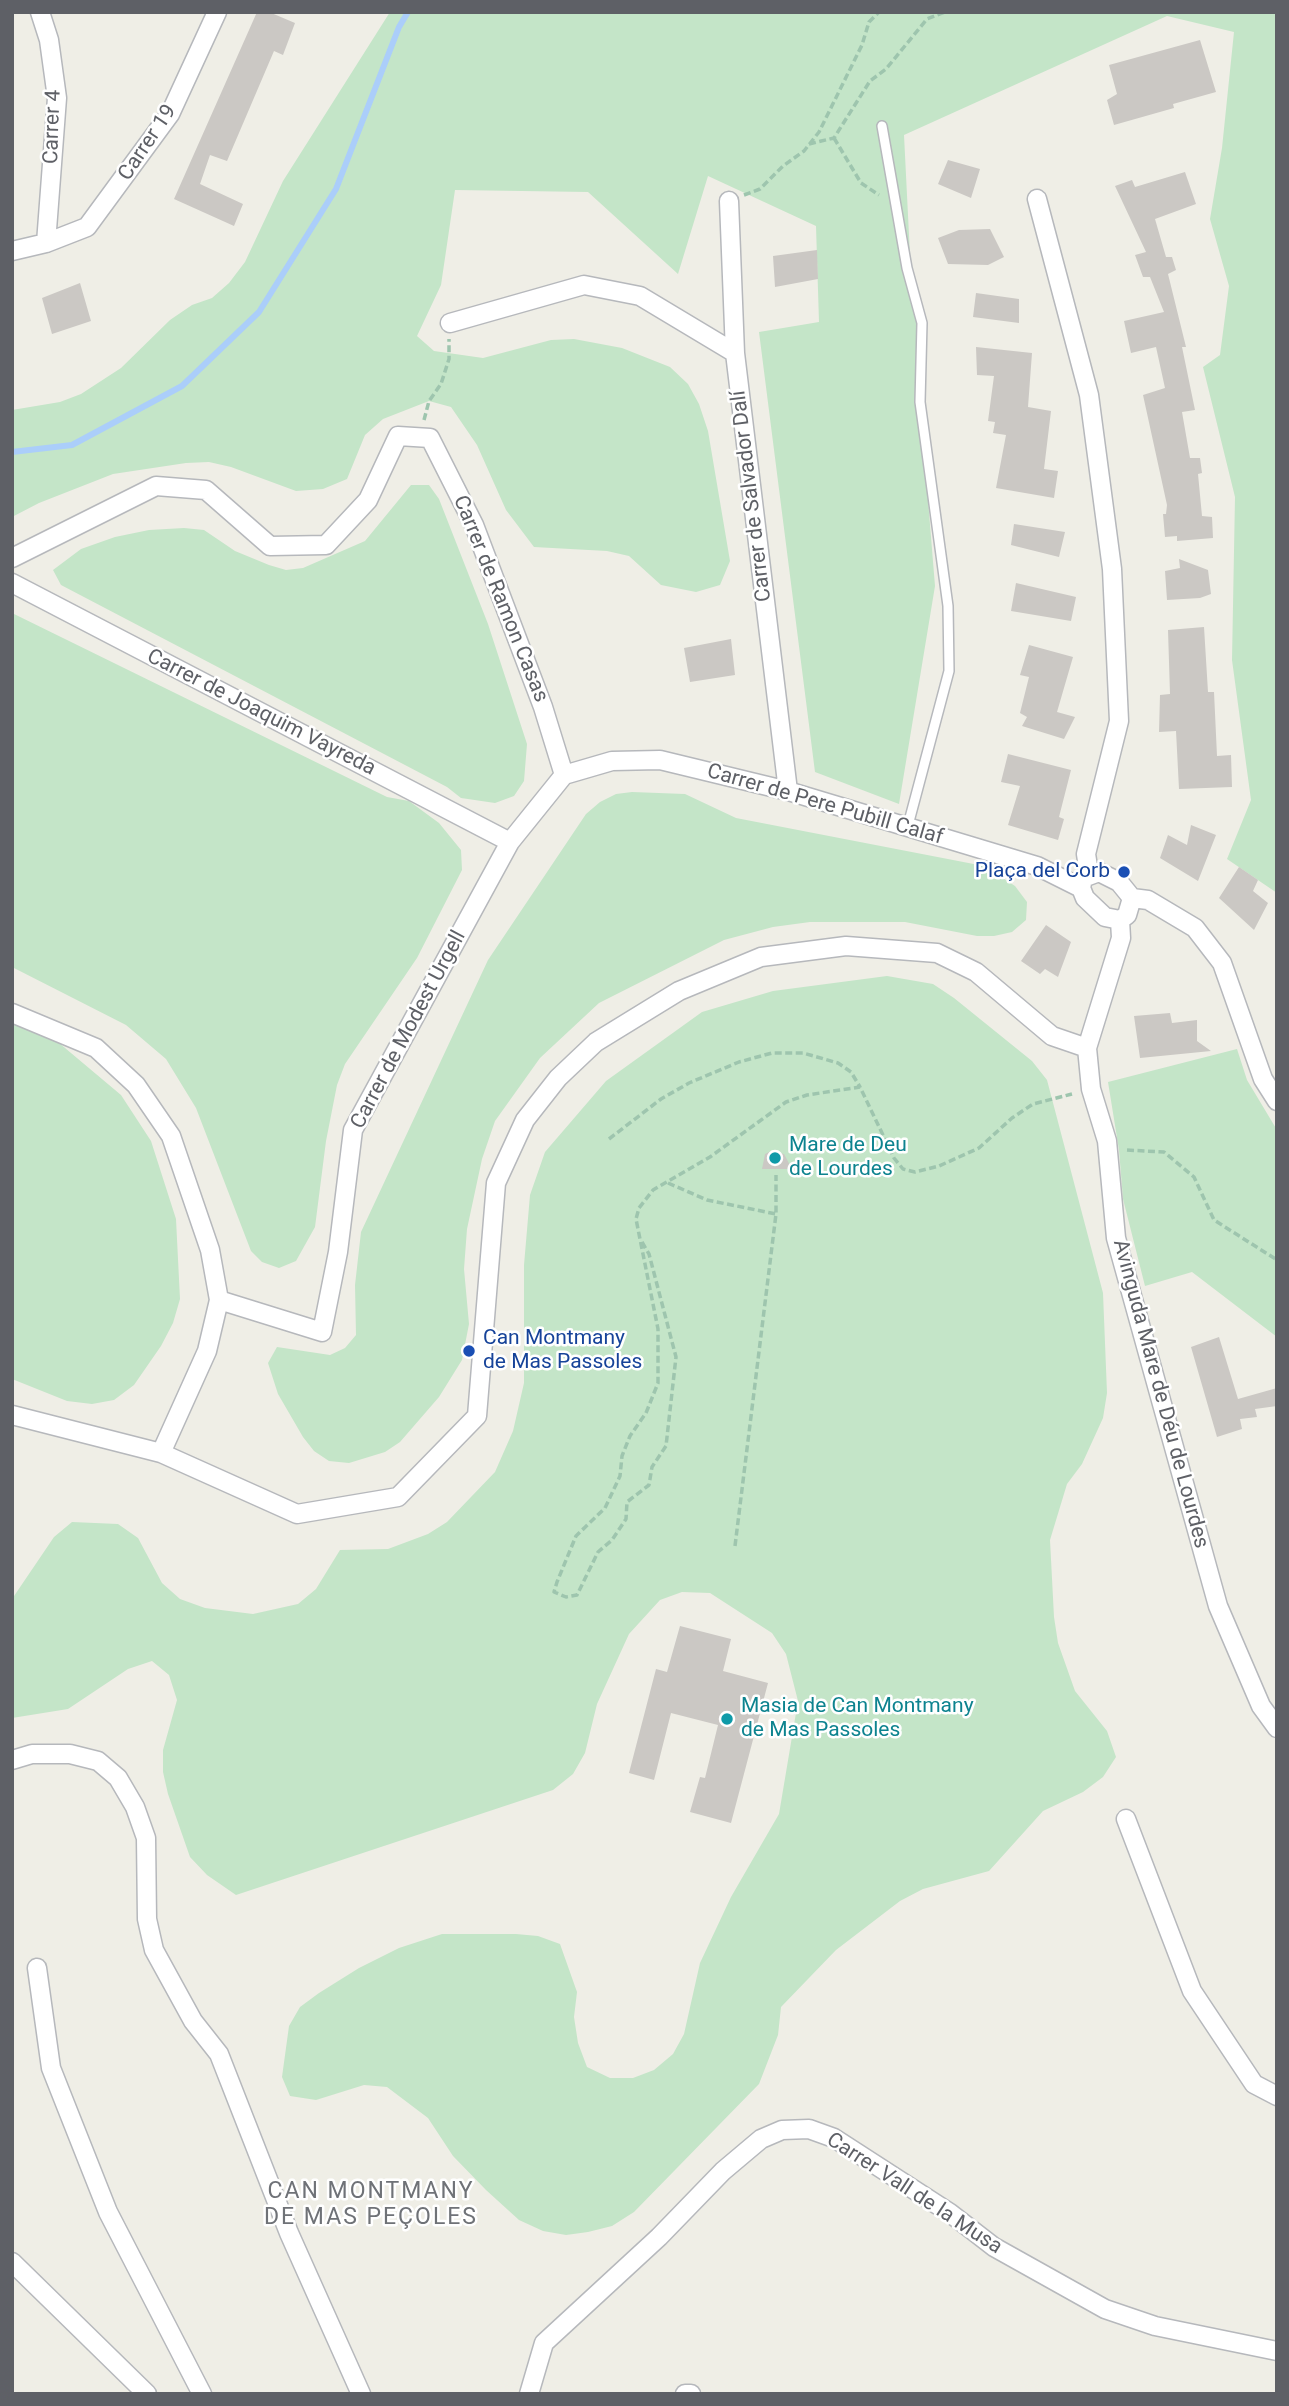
<!DOCTYPE html>
<meta charset="utf-8">
<style>
body{margin:0}
#map{position:relative;width:1289px;height:2406px;overflow:hidden;background:#efeee6;font-family:Roboto,sans-serif}
canvas{display:block}
.frame{position:absolute;inset:0;border:14px solid #5e6066;pointer-events:none}
</style>
<div id="map">
<canvas width="1289" height="2406"></canvas>
<div class="frame"></div>
</div>
<script>
const context = document.querySelector('canvas').getContext('2d');
context.lineJoin = 'round';
function fillPath(path, color) { context.fillStyle = color; context.fill(path, 'evenodd'); }
const shape = rows => new Path2D(rows.map(r => 'M' + r).join(''));
function trace(path, color, width, dash) { context.strokeStyle = color; context.lineWidth = width; context.lineCap = dash ? 'butt' : 'round'; context.setLineDash(dash || []); context.stroke(path); }
function write(font, color, halo, rows, align = 'center') {
  context.font = font + ' Roboto,sans-serif'; context.lineWidth = 5; context.setLineDash([]); context.textBaseline = 'middle'; context.strokeStyle = halo; context.fillStyle = color; for (const [text, x, y, turn = 0] of rows) {
    context.save(); context.translate(x, y); context.rotate((+turn || 0) * Math.PI / 180); context.textAlign = isNaN(turn) ? turn : align; if (halo) context.strokeText(text, 0, 0); context.fillText(text, 0, 0); context.restore();
  }
}
fillPath(shape([
 [390,12,1277,12,1277,893,1227,859,1251,800,1232,660,1235,497,1203,367,1220,355,1229,286,1210,219,1222,148,1234,32,1167,16,904,135,912,295,922,323,920,402,935,586,899,804,815,772,759,332,819,322,816,226,708,176,678,274,588,192,455,190,441,285,417,336,434,351,483,358,551,340,574,339,622,348,670,367,688,384,699,404,708,431,730,561,720,585,696,592,661,585,629,556,607,551,534,547,506,510,477,445,451,407,429,401,383,419,365,435,347,479,323,489,296,491,231,467,209,462,186,463,113,474,39,503,12,517,12,410,60,402,81,394,121,368,170,320,192,305,212,298,229,283,245,262,283,181],
 [411,485,429,485,439,499,488,624,527,744,524,781,514,796,495,803,461,798,447,787,61,585,53,570,81,549,115,537,149,530,184,528,204,530,235,551,269,565,286,570,303,568,365,541],
 [12,613,387,797,409,801,439,823,461,850,462,870,417,958,345,1064,337,1085,326,1141,315,1227,296,1261,279,1268,262,1262,251,1251,196,1108,166,1059,126,1025,12,967],
 [632,792,685,794,736,818,984,866,1015,886,1027,902,1026,920,1012,932,994,936,977,936,905,922,810,922,773,927,724,940,599,1003,540,1058,495,1121,482,1159,467,1229,464,1269,469,1324,462,1360,439,1397,400,1442,385,1452,349,1463,329,1461,314,1451,303,1437,278,1394,268,1363,277,1347,330,1355,345,1348,356,1335,355,1285,361,1232,488,960,586,814,600,802,616,794],
 [887,976,933,984,954,998,1032,1061,1047,1080,1103,1293,1107,1393,1103,1418,1082,1464,1067,1484,1050,1540,1054,1617,1058,1643,1075,1691,1107,1731,1116,1757,1103,1777,1083,1792,1043,1811,989,1871,923,1889,900,1901,836,1950,781,2007,778,2035,759,2084,634,2212,612,2226,588,2232,566,2235,543,2231,519,2220,486,2190,453,2156,428,2118,387,2087,364,2085,316,2100,290,2096,282,2077,289,2026,300,2007,319,1993,359,1968,399,1948,442,1934,516,1934,538,1936,560,1944,577,1992,574,2017,578,2043,587,2067,610,2078,633,2078,654,2070,673,2054,684,2034,700,1963,731,1897,779,1814,798,1701,786,1654,772,1633,710,1593,682,1592,660,1600,629,1634,597,1704,585,1753,573,1774,553,1790,236,1895,207,1875,190,1857,168,1794,163,1772,163,1750,177,1700,169,1675,152,1661,128,1669,68,1709,12,1718,12,1599,54,1537,72,1522,118,1524,138,1538,162,1583,180,1599,205,1608,253,1614,298,1604,316,1589,340,1550,388,1549,428,1534,447,1522,495,1472,513,1431,524,1383,524,1265,530,1195,545,1152,606,1081,702,1012,773,991],
 [12,1011,46,1032,121,1095,151,1141,176,1219,180,1299,173,1323,161,1346,134,1385,114,1400,92,1404,67,1401,12,1379],
 [1237,1049,1247,1080,1277,1130,1277,1337,1192,1272,1145,1286,1123,1199,1119,1150,1108,1082]
]), '#c4e5c8');
trace(shape([
 [12,452,72,445,182,386,259,312,336,189,399,27,408,12]
]), '#abcefa', 6);
fillPath(shape([
 [257,12,269,12,295,23,283,55,274,51,227,161,210,155,200,184,243,204,234,226,174,199],
 [1200,40,1216,92,1173,104,1174,108,1114,125,1107,100,1117,94,1109,65],
 [948,160,980,169,971,198,938,184],
 [1185,172,1196,204,1155,219,1166,257,1172,257,1176,270,1168,274,1186,347,1182,347,1195,410,1182,412,1190,458,1200,458,1202,473,1198,474,1202,516,1212,517,1213,538,1177,541,1177,536,1165,537,1163,514,1166,514,1167,505,1143,395,1165,388,1156,347,1131,353,1124,321,1164,312,1150,277,1143,277,1135,255,1146,252,1115,186,1132,180,1135,187],
 [990,229,1004,257,988,265,948,264,938,238,959,230],
 [817,250,818,279,775,287,773,256],
 [80,283,91,321,52,334,42,298],
 [976,293,1019,299,1019,323,973,317],
 [976,347,1032,353,1028,407,1051,411,1044,469,1058,471,1054,498,996,488,1006,435,993,433,995,422,988,421,994,376,977,375],
 [1014,524,1065,532,1059,557,1011,545],
 [1179,559,1208,570,1211,594,1200,598,1167,600,1165,571,1180,568],
 [1016,583,1076,597,1071,621,1011,611],
 [1204,627,1208,692,1214,692,1217,756,1231,755,1232,787,1179,789,1176,731,1159,732,1160,695,1170,694,1168,630],
 [731,639,735,675,690,682,684,648],
 [1029,645,1073,657,1057,712,1075,717,1064,739,1022,726,1027,717,1020,713,1029,677,1020,675],
 [1008,754,1071,770,1059,817,1064,819,1058,840,1008,825,1020,786,1001,782],
 [1191,825,1216,835,1198,881,1160,858,1168,835,1187,845],
 [1239,867,1258,880,1253,891,1268,903,1254,930,1219,898],
 [1046,925,1071,942,1058,977,1045,969,1040,974,1021,961],
 [1170,1013,1172,1023,1197,1020,1197,1041,1211,1051,1140,1058,1134,1016],
 [771,1151,784,1154,792,1169,762,1169,765,1154],
 [1219,1337,1238,1399,1277,1388,1277,1406,1255,1409,1257,1417,1240,1419,1242,1429,1217,1437,1191,1347],
 [680,1626,731,1639,723,1671,768,1683,731,1823,690,1812,700,1777,705,1778,718,1725,671,1713,654,1780,629,1773,656,1669,667,1672]
]), '#cbc8c4');
const service = shape([
 [882,126,907,268,922,323,920,402,948,606,949,671,907,829]
]);
const minor = shape([
 [40,12,49,40,57,98,46,243],
 [1037,199,1089,395,1112,569,1119,721,1086,854,1089,873],
 [729,201,735,353,788,791],
 [12,251,46,243,87,227,170,114,217,12],
 [450,323,584,285,640,296,735,353],
 [12,558,156,486,206,490,270,546,326,545,368,500,398,436,430,438,474,525,543,707,564,775],
 [12,583,510,842],
 [564,775,612,761,660,760,788,791,1037,866,1081,888],
 [1099,872,1119,882,1132,898,1127,915,1120,920,1105,917,1085,898,1081,888,1083,878,1099,872],
 [1132,898,1148,900,1195,928,1222,963,1263,1079,1277,1101],
 [1120,920,1121,938,1087,1048,1091,1089,1107,1141,1116,1238,1218,1606,1261,1706,1277,1728],
 [12,1013,96,1048,136,1085,171,1136,210,1250,219,1300,207,1351,161,1453],
 [219,1300,322,1332,338,1252,353,1130,510,842,564,775],
 [12,1415,161,1453,297,1514,398,1497,477,1416,496,1183,525,1120,558,1078,596,1042,679,991,761,957,846,946,937,953,976,972,1052,1036,1087,1048],
 [12,1760,32,1754,70,1754,98,1761,118,1778,135,1807,146,1838,147,1919,154,1950,193,2021,219,2054,289,2233,361,2394],
 [1126,1819,1192,1991,1254,2084,1277,2096],
 [37,1968,51,2068,108,2212,202,2394],
 [12,2262,147,2394],
 [529,2394,544,2343,659,2237,723,2171,761,2139,782,2130,809,2129,834,2138,950,2213,994,2247,1105,2309,1155,2326,1277,2351],
 [685,2394,691,2394]
]);
trace(service, '#b6b8bc', 12);
trace(minor, '#b6b8bc', 21);
trace(shape([
 [834,138,861,183,879,195],
 [809,144,834,138,870,81,886,69,927,19,945,12],
 [744,195,760,189,783,166,804,151,819,132,862,45,869,22,879,12],
 [424,420,429,401,441,384,449,359,449,339],
 [609,1139,661,1099,689,1083,739,1062,772,1053,803,1053,838,1063,851,1072,860,1087],
 [1127,1150,1164,1152,1194,1177,1214,1220,1277,1260],
 [668,1183,707,1200,776,1214],
 [642,1242,649,1254,676,1357,666,1446,652,1467,649,1485,627,1502,626,1519,612,1540,598,1552,577,1595,566,1597,554,1592,557,1582,576,1536,605,1508,620,1476,622,1456,630,1436,646,1413,658,1383,658,1329,636,1219,639,1208,653,1190,710,1157,786,1102,807,1095,860,1087,894,1158,903,1169,915,1172,939,1166,979,1148,1012,1118,1033,1104,1072,1094],
 [735,1546,776,1214,776,1175]
]), '#9ec5ae', 3.5, [7, 3.5]);
trace(service, '#fff', 9);
trace(minor, '#fff', 18);
for (const [x, y, r, color] of [
 [1124,872,7,"#1a4fb4"],
 [775,1158,7,"#0f9aa8"],
 [469,1351,7,"#1a4fb4"],
 [727,1719,7,"#0f9aa8"]
]) { const dot = new Path2D(); dot.arc(x, y, r, 0, 2 * Math.PI); context.fillStyle = color; context.fill(dot); trace(dot, '#fff', 2.5); }
write('21px', '#5e6066', '#fff', [
 ["Carrer 4",53,127,-88],
 ["Carrer 19",148,143,-56],
 ["Carrer de Salvador Dalí",752,496,-97],
 ["Carrer de Ramon Casas",500,599,68],
 ["Carrer de Joaquim Vayreda",261,713,27],
 ["Carrer de Pere Pubill Calaf",825,805,16],
 ["Carrer de Modest Urgell",409,1030,-62],
 ["Avinguda Mare de Déu de Lourdes",1160,1394,75],
 ["Carrer Vall de la Musa",914,2194,33]
]);
write('21px', '#164399', '#fff', [
 ["Plaça del Corb",1110,872],
 ["Can Montmany",483,1339,"left"],
 ["de Mas Passoles",483,1363,"left"]
], 'right');
write('21px', '#0d838f', '#fff', [
 ["Mare de Deu",789,1146],
 ["de Lourdes",789,1170],
 ["Masia de Can Montmany",741,1707],
 ["de Mas Passoles",741,1731]
], 'left');
context.letterSpacing = '2px';
write('23px', '#6f7277', '#fff', [
 ["CAN MONTMANY",371,2192],
 ["DE MAS PEÇOLES",371,2218]
]);
context.letterSpacing = '0px';
</script>
